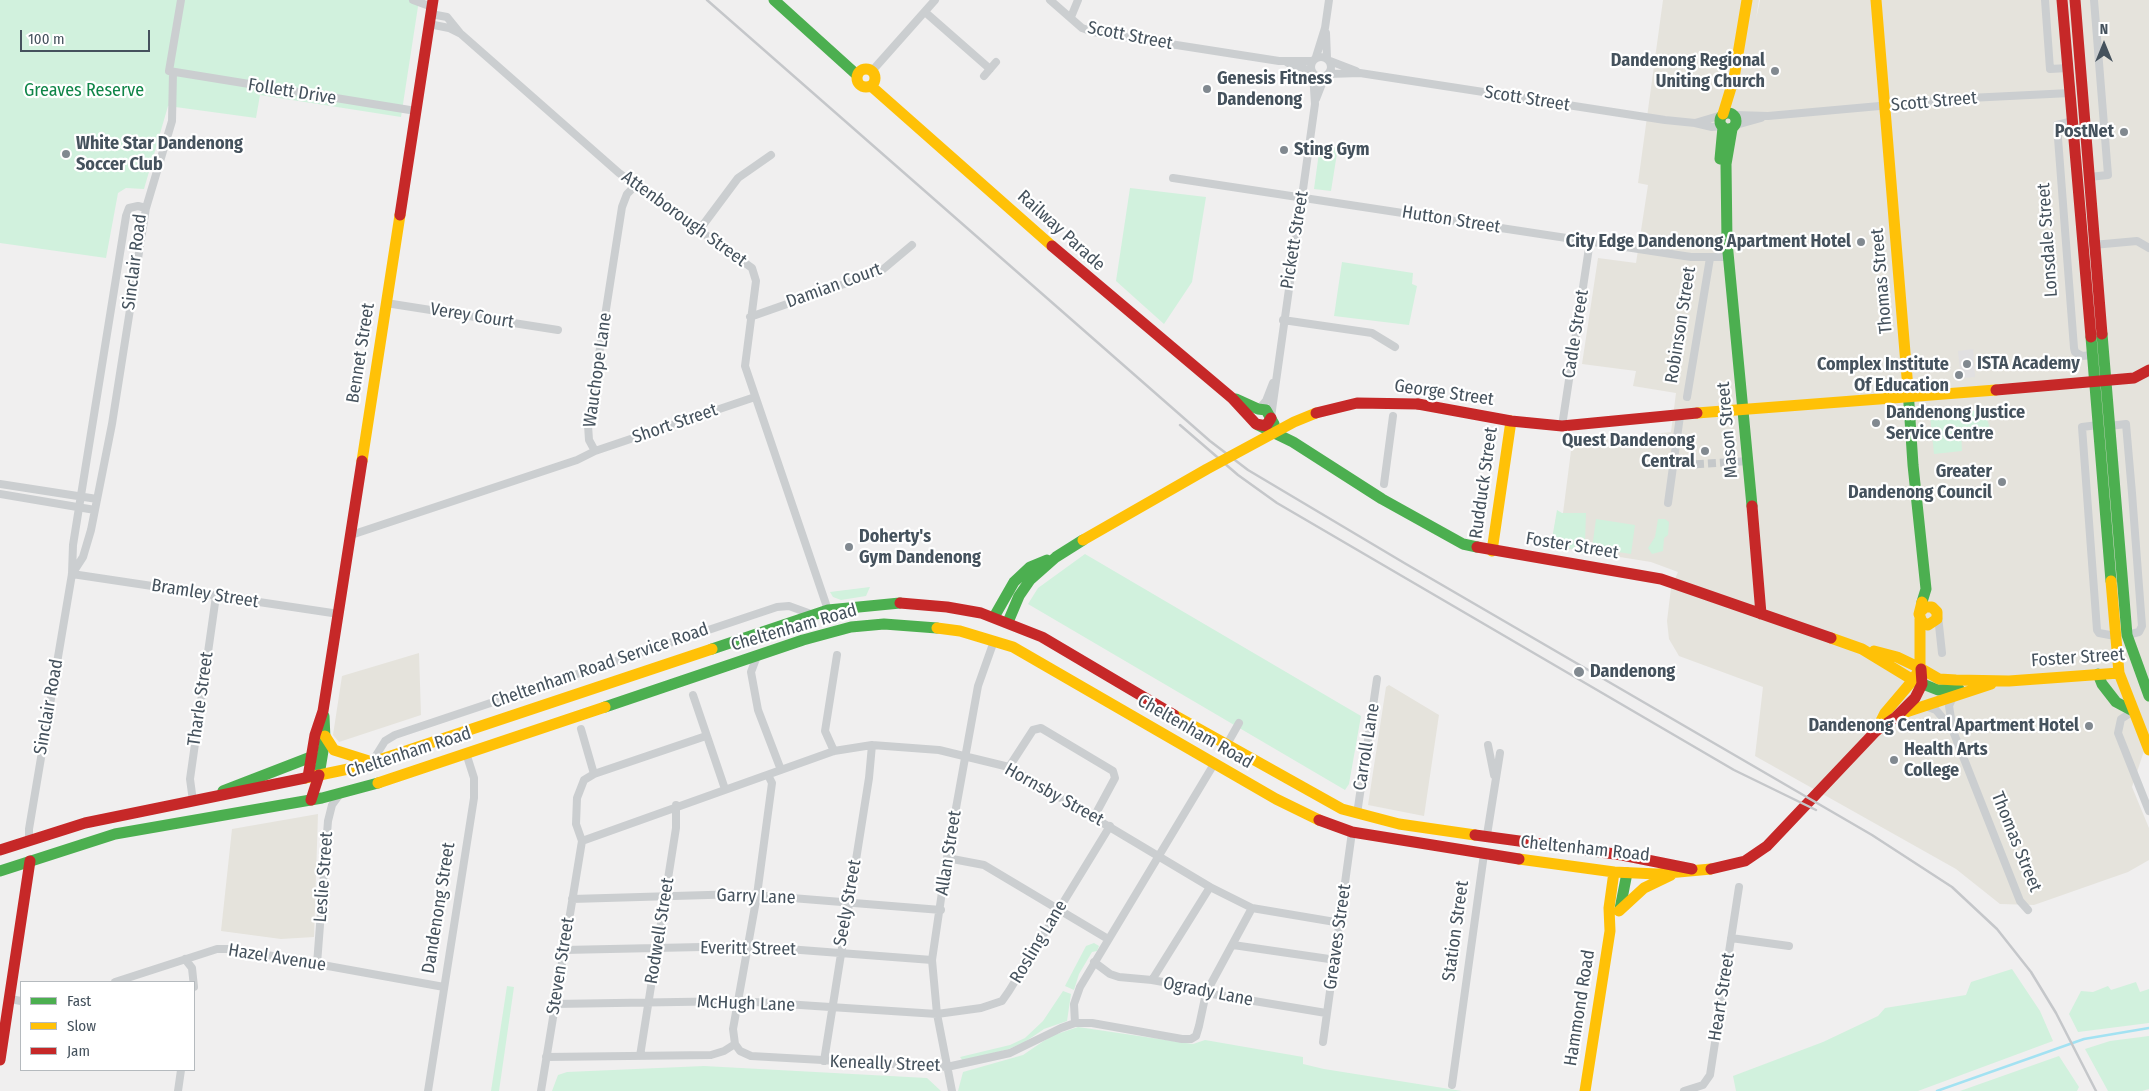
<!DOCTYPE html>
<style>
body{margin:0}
#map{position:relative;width:2149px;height:1091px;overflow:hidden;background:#f0efef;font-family:"Fira Sans Condensed",sans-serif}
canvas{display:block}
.legend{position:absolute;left:20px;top:981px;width:175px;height:90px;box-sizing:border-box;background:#fff;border:1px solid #b5babe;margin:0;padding:6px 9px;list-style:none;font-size:15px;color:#45525d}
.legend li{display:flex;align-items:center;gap:10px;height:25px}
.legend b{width:25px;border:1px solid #b5babe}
.north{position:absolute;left:2079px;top:20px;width:50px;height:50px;-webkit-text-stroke:4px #fff;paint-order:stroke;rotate:0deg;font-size:14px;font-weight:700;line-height:20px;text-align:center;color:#45525d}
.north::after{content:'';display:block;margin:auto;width:18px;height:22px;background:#45525d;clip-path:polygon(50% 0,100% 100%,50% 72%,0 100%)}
.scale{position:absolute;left:20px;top:30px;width:130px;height:22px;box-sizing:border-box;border:2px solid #45525d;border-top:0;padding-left:6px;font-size:15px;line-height:18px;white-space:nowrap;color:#45525d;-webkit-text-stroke:4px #fff;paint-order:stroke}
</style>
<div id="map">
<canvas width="2149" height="1091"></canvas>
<ul class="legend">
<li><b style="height:6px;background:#4caf50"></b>Fast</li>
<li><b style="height:6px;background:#ffc107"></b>Slow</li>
<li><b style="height:6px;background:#c62828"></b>Jam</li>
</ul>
<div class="north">N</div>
<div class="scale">100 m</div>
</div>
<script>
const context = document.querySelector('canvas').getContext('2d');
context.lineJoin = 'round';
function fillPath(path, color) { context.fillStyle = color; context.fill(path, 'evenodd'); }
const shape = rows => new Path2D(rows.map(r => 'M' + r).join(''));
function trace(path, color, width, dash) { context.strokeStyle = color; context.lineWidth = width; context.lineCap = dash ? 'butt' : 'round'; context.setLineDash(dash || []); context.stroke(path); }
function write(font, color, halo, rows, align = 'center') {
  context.font = font + ' "Fira Sans Condensed",sans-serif'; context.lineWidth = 4.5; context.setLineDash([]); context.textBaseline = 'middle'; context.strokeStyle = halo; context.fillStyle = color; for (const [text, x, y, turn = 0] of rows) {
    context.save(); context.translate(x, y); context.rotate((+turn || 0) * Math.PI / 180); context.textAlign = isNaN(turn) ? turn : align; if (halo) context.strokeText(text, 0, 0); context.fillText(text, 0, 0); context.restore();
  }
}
fillPath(shape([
 [1663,0,1759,0,1756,19,1760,0,2149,0,2149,736,2132,787,2149,828,2149,860,2128,872,2034,905,2000,904,1956,869,1755,756,1763,687,1679,656,1669,639,1667,621,1671,588,1678,572,1651,562,1551,546,1557,513,1563,513,1572,443,1671,432,1676,393,1633,386,1636,371,1582,364,1598,258,1636,263,1648,185,1638,183],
 [419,653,421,715,339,742,333,735,342,676],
 [1389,685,1439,715,1424,816,1368,805,1386,687],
 [318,814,314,937,281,939,221,931,232,829]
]), '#e5e3dc');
fillPath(shape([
 [1973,349,1975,377,1961,378,1958,351]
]), '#e1e0e1');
fillPath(shape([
 [0,0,419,0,401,117,260,95,256,118,168,106,144,189,126,188,118,193,106,258,0,243],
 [1320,145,1338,147,1331,191,1314,189],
 [1130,188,1206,197,1192,282,1164,324,1116,281],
 [1342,262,1413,273,1412,284,1417,286,1409,325,1334,316],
 [1984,410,1990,428,1961,431,1962,451,1934,454,1930,415],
 [1557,510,1562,513,1586,513,1585,543,1578,550,1551,545],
 [1596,519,1635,525,1631,554,1592,548],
 [1658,519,1665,519,1669,522,1668,535,1664,538,1663,551,1652,554,1648,548,1655,537],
 [1085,554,1361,716,1349,784,1345,790,1028,604,1038,588],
 [870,587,866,596,841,600,833,597,830,592],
 [1094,943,1099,946,1097,951,1092,952,1079,974,1074,990,1065,986,1086,946],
 [2012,969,2040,1011,2053,1041,1918,1091,1736,1091,1733,1076,1823,1042,1878,1016,1885,1008,1966,995,1971,982],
 [2136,982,2140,992,2149,989,2149,1023,2078,1032,2069,1014,2081,991,2093,992,2108,986,2111,990],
 [507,986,514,987,499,1091,491,1091],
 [1063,991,1071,994,1067,1021,1044,1029,1025,1042,1009,1049,963,1061,960,1057,1010,1045,1025,1038,1043,1021],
 [1078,1027,1193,1044,1205,1040,1303,1057,1303,1064,1324,1069,1462,1091,958,1091,963,1072,1023,1055,1051,1036],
 [2149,1036,2149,1089,2142,1091,2108,1091,2085,1049,2110,1041],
 [2059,1056,2079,1087,2077,1091,1960,1091],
 [704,1066,927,1078,941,1091,552,1091,558,1075,567,1072]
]), '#d1f1dd');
trace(shape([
 [1937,1091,2084,1039,2149,1028]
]), '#a3e2f2', 2.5);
trace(shape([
 [1684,465,1734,462]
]), '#c5c8ca', 8, [8, 4]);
trace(shape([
 [181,0,169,71,416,111],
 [413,0,432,7],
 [1050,0,1082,28,1093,32,1279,61,1312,61],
 [2045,0,2050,69,2068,68],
 [925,12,990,69],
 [431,14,447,17,460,33],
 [1071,17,1078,0],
 [429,24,449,28,461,34,619,173,752,268,756,281,745,366,828,610],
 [1326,33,1327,58],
 '1311 67a10 10 0 1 1 20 0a10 10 0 1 1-20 0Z',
 [1316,57,1325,28,1329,0],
 [1330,61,1356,71],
 [1288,63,1311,71],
 [872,71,935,0],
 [1328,74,1360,73,1665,120,1695,123,1722,115],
 [984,76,996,62],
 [1316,99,1325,76],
 [1735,115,1768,116,1969,98,2070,93],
 [2073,121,2057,125,2074,348,2075,352,2082,356,2092,355],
 [1695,123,1712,127,1721,126],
 [1736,125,1761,118],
 [2089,177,2108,175,2094,0],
 [1173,178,1691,257,1729,257],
 [146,208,172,121,173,72],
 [700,229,738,178,771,155],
 [2093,245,2137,241,2149,248],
 [386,303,558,330],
 [750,317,881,271,912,245],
 [1283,320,1372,333,1395,347],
 [1687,397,1710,258],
 [1259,409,1266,401,1273,383],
 [1271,417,1315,104,1313,73],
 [2098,425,2082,427,2097,630,2099,633,2115,636],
 [1562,426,1590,241],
 [2109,426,2126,424,2132,493,2142,626,2139,632,2127,635],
 [595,451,755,397],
 [1734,462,1748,461],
 [0,484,97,499],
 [1384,484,1393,416],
 [0,494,95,510],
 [1668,503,1680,416],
 [351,535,577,460,595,451,589,440,588,425,622,207,627,194,636,185],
 [72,574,339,614],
 [1938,616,1942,653],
 [757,656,751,672,758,710,781,770],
 [693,695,725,789],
 [1953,697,1949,706,1953,731,2020,901,2028,910],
 [1923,705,1936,710,1952,729],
 [2132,712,2121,719,2118,733,2149,811],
 [581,729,594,774],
 [1488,745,1494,775],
 [1226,746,1239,723],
 [834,751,825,731,837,655],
 [372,762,385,741,395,735,777,607,789,606,811,614],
 [1009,767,1033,730,1041,728,1113,771,1115,778,1094,817],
 [768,775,772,783,757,895,733,1029,735,1044,740,1051,751,1056,947,1067,1010,1053,1061,1028,1075,1023,1092,1023,1182,1039,1191,1039,1196,1036,1199,1026,1206,993,1252,908],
 [193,801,190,779,216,596],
 [1357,814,1377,679],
 [1487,835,1500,753],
 [29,841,29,829,72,574,73,545,126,216,129,208,138,206,146,208,112,424,91,530,83,557,72,574],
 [582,841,834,751,872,745,939,750,1009,767,1210,887,1252,908,1341,923],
 [582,841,576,824,577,798,584,780,594,774,706,736],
 [947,858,984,865,1108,939],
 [572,899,742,894,941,910],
 [1731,938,1789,946],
 [1233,945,1336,960],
 [564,950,748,946,932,960],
 [185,959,192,968,194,987],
 [1094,962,1110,974,1119,977,1152,980,1196,988,1206,993,1326,1013],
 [317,964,328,821,332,805,340,794],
 [1152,980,1210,887],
 [115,982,217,949,234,949,444,987],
 [10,999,21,1001],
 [554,1004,739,1001,937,1014,981,1008,1002,1001,1009,991,1110,826],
 [1075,1023,1074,1004,1080,987,1214,764],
 [1323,1042,1352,832],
 [640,1056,676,828,676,805],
 [546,1057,711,1055,724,1051,735,1044],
 [824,1061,869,778,872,745],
 [1452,1085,1484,854],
 [178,1091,181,1070],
 [428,1091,474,798,474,778,466,753],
 [541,1091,582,841],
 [952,1091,937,1014,932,960,947,858,978,686,994,641],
 [1684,1091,1703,1085,1710,1075,1739,887]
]), '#cbced0', 8);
trace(shape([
 [774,0,857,75],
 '1720 121a8 8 0 1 1 16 0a8 8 0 1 1-16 0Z',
 [1732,129,1726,164,1727,242,1752,506],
 [1720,159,1723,127],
 [2102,334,2127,635,2149,696],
 [2091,337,2111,581],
 [1908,389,1913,465,1926,589,1922,602],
 [1236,399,1258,409,1266,410,1274,424],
 [1258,425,1293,442,1382,499,1463,544,1477,547],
 [994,617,1014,582,1030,567,1047,560],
 [1008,622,1019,596,1030,580,1056,557,1083,540],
 [712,649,828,610,900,603],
 [2098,674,2102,684,2116,702,2131,710],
 [1915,681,1938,690,1959,689],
 [605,707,803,640,851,627,884,624,937,628],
 [319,775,325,739,324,716],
 [223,791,311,757],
 [0,871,115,834,322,798,378,783],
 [1620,909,1627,873]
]), '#4caf50', 11);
trace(shape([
 [1876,0,1908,389],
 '857 78a9 9 0 1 1 18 0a9 9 0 1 1-18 0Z',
 [871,86,1052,246],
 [1723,114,1734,78,1747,0],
 [1697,413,1996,390],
 [362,461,400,215],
 [1492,551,1511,421],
 [2111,581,2119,673,2149,750],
 [1920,612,1925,607,1932,607,1937,612,1937,619,1928,625,1922,622,1919,614,1922,602],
 [937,628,960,631,1013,647,1276,799,1319,820],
 [1831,638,1862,649,1913,680],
 [1874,651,1897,657,1920,668,1920,619],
 [1903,713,1991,684],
 [1174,715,1342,809,1399,824,1475,835],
 [1876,731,1885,713,1913,680,1920,668,1939,679,1956,680,2009,681,2119,673],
 [325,736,334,750,372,762],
 [305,778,358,767,712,649],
 [378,783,605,707],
 [1519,859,1614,872,1657,874,1711,869],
 [1619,911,1644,888,1671,875],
 [1585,1091,1610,931,1609,908,1614,872]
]), '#ffc107', 11);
trace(shape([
 [2062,0,2091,337],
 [2075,0,2102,334],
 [400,215,433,0],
 [1052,246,1232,398,1256,424,1266,426,1271,418],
 [1996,390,2134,378,2149,370],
 [1418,404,1511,421,1562,426,1697,413],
 [1752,506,1761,614],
 [1477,547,1661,579,1831,638],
 [900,603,947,607,981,613,1042,637,1174,715],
 [308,777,315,735,323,711,362,461],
 [311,800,319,775],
 [1319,820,1352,832,1519,859],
 [1475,835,1622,855,1692,869],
 [0,850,85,823,305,778],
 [1711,869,1745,861,1767,846,1876,731,1896,717,1915,698,1922,684,1921,669],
 [0,1060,30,861]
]), '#c62828', 11);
trace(shape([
 [707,0,1210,441,1248,470,1406,564,1872,835,1952,887,1997,929,2031,972,2056,1013,2096,1091],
 [1180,425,1238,475,1277,503,1734,770,1816,810]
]), '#c5c7ca', 2.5);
trace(shape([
 [1083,540,1207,469,1294,422,1316,413]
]), '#ffc107', 11);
trace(shape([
 [1316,413,1357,403,1418,404]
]), '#c62828', 11);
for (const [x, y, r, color] of [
 [1775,71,5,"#818990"],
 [1207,89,5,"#818990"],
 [2124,132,5,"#818990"],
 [1284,150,5,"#818990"],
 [66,154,5,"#818990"],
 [1861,242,5,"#818990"],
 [1967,364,5,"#818990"],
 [1959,375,5,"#818990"],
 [1876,423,5,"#818990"],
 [1705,451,5,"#818990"],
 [2002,482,5,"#818990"],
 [849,547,5,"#818990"],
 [1579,672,6,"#818990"],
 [2089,726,5,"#818990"],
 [1894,760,5,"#818990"]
]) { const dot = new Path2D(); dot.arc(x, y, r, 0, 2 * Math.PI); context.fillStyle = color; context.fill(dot); trace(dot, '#fff', 2); }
write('18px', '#45525d', '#fff', [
 ["Scott Street",1130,36,11],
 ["Follett Drive",292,92,9],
 ["Scott Street",1527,99,9],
 ["Scott Street",1934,102,-5],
 ["Attenborough Street",684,219,36],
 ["Hutton Street",1451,220,9],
 ["Railway Parade",1061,231,42],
 ["Pickett Street",1295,240,-81],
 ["Lonsdale Street",2048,240,-94],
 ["Sinclair Road",135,262,-83],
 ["Thomas Street",1882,281,-95],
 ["Damian Court",834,286,-20],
 ["Verey Court",472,316,9],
 ["Robinson Street",1681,325,-81],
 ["Cadle Street",1576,334,-81],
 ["Bennet Street",361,353,-81],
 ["Wauchope Lane",598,370,-82],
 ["George Street",1444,393,8],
 ["Short Street",675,424,-19],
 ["Mason Street",1728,430,-95],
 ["Rudduck Street",1484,483,-82],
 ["Foster Street",1572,546,9],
 ["Bramley Street",205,594,9],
 ["Cheltenham Road",794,628,-16],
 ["Foster Street",2078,658,-4],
 ["Cheltenham Road Service Road",600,666,-19],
 ["Tharle Street",201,699,-82],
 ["Sinclair Road",49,707,-80],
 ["Cheltenham Road",1195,732,30],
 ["Carroll Lane",1367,747,-81],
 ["Cheltenham Road",409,753,-18],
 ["Hornsby Street",1054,795,29],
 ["Thomas Street",2016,842,68],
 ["Cheltenham Road",1585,849,6],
 ["Allan Street",949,853,-81],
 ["Leslie Street",324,877,-86],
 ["Garry Lane",756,897,2],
 ["Seely Street",848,903,-80],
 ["Dandenong Street",439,908,-81],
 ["Rodwell Street",660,931,-81],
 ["Station Street",1456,931,-82],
 ["Greaves Street",1338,937,-82],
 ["Rosling Lane",1039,942,-59],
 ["Everitt Street",748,949,1],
 ["Hazel Avenue",277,958,9],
 ["Steven Street",561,966,-81],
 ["Ogrady Lane",1208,992,11],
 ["Heart Street",1722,997,-81],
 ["McHugh Lane",746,1004,2],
 ["Hammond Road",1580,1008,-81],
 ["Keneally Street",885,1064,2]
]);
write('bold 18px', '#45525d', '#fff', [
 ["Dandenong Regional",1765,61,"right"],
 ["Uniting Church",1765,82,"right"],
 ["Genesis Fitness",1217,79],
 ["Dandenong",1217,100],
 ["PostNet",2114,132,"right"],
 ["White Star Dandenong",76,144],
 ["Soccer Club",76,165],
 ["Sting Gym",1294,150],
 ["City Edge Dandenong Apartment Hotel",1851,242,"right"],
 ["ISTA Academy",1977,364],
 ["Complex Institute",1949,365,"right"],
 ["Of Education",1949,386,"right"],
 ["Dandenong Justice",1886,413],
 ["Service Centre",1886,434],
 ["Quest Dandenong",1695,441,"right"],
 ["Central",1695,462,"right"],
 ["Greater",1992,472,"right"],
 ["Dandenong Council",1992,493,"right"],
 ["Doherty's",859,537],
 ["Gym Dandenong",859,558],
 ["Dandenong",1590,672],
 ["Dandenong Central Apartment Hotel",2079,726,"right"],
 ["Health Arts",1904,750],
 ["College",1904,771]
], 'left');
write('18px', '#0f8548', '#fff', [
 ["Greaves Reserve",84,91]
]);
</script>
